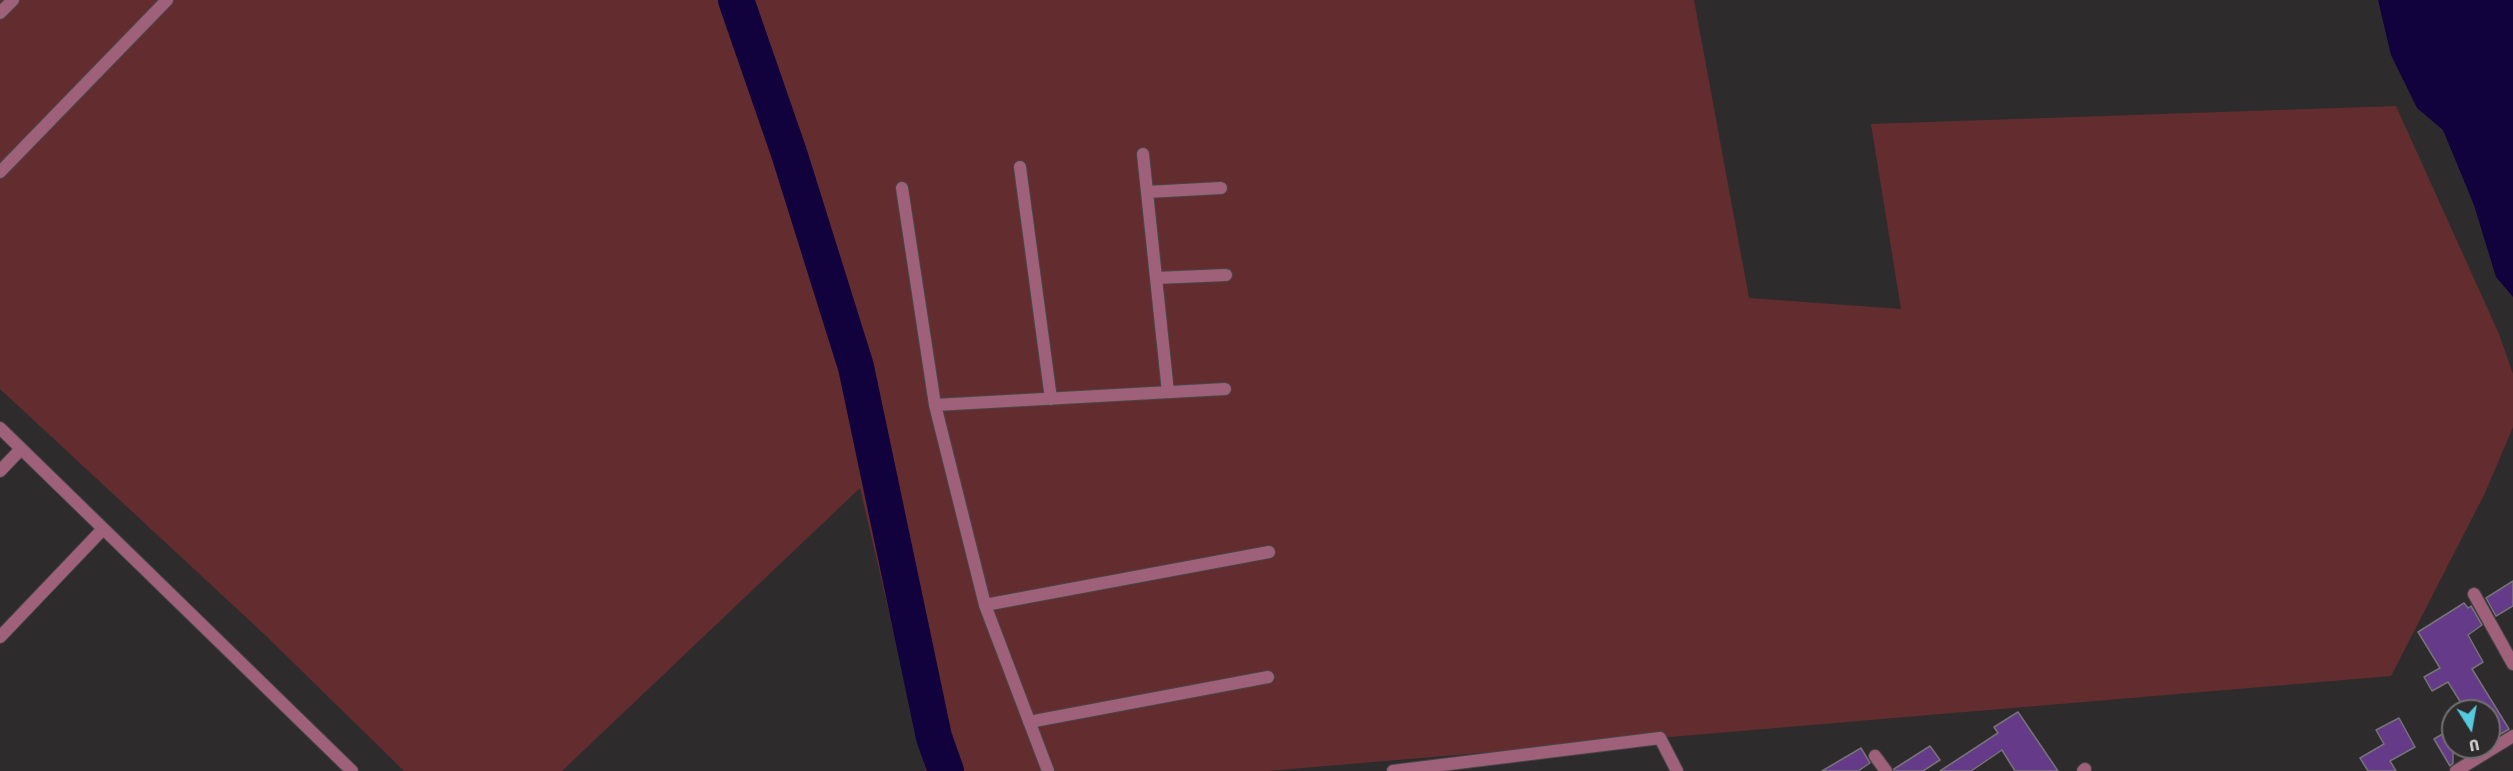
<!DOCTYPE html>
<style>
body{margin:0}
#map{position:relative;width:2513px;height:771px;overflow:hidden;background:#2e2b2d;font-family:"Fira Sans Condensed",sans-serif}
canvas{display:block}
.north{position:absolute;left:2441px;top:699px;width:60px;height:60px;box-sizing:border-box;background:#2e2b2d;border:2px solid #706e70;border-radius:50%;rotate:169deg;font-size:16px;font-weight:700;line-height:24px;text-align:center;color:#d4d2d4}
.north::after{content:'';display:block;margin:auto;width:21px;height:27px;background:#55cadf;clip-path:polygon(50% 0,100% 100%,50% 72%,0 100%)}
</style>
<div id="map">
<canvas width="2513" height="771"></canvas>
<div class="north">U</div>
</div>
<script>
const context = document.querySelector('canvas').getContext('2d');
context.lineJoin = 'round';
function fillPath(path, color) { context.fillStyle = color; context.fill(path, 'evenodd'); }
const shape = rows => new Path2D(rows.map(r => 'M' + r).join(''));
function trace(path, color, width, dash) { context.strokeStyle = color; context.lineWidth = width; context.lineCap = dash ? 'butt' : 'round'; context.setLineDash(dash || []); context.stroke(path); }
fillPath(shape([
 [0,0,1694,0,1749,298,1901,309,1871,124,2396,106,2499,334,2513,374,2513,427,2485,493,2391,676,1267,771,926,771,860,488,562,771,404,771,263,633,0,389]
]), '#632d2f');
fillPath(shape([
 [2378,0,2513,0,2513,297,2496,277,2474,205,2443,130,2417,108,2391,55]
]), '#11013d');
trace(shape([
 [736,0,789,153,856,367,934,737,946,771]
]), '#11013d', 36);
const building = shape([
 [2513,581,2513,606,2496,616,2486,598,2513,581],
 [2464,603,2468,608,2471,606,2482,625,2468,635,2483,662,2472,669,2509,729,2489,741,2489,711,2466,711,2448,682,2432,691,2424,677,2440,668,2418,632,2464,603],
 [2018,712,2058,771,2015,771,2002,750,1971,771,1940,771,1998,733,1994,727,2018,712],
 [2399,718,2415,747,2390,761,2396,771,2368,771,2360,758,2384,744,2376,730,2399,718],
 [2453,728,2453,763,2450,766,2434,739,2453,728],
 [1930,746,1940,760,1923,771,1894,771,1894,769,1930,746],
 [1861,748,1870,763,1858,771,1822,771,1861,748]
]);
fillPath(building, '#653a88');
trace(building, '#757377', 1.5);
const minor = shape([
 [0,13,13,0],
 [1143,154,1168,392],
 [1020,167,1051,399],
 [0,172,167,0],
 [902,188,935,405,985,605,1048,771],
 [1147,192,1221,188],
 [1156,278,1226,275],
 [935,405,1225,389],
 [0,428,352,771],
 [0,471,21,449],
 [2474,594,2513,664],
 [985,605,1269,552],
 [0,637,103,529],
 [1029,722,1268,677],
 [1875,756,1886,771],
 [1393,771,1660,738,1677,771],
 [2083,771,2085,769],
 [2456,771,2513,736]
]);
trace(minor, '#494648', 14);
trace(minor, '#9f6179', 12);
</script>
